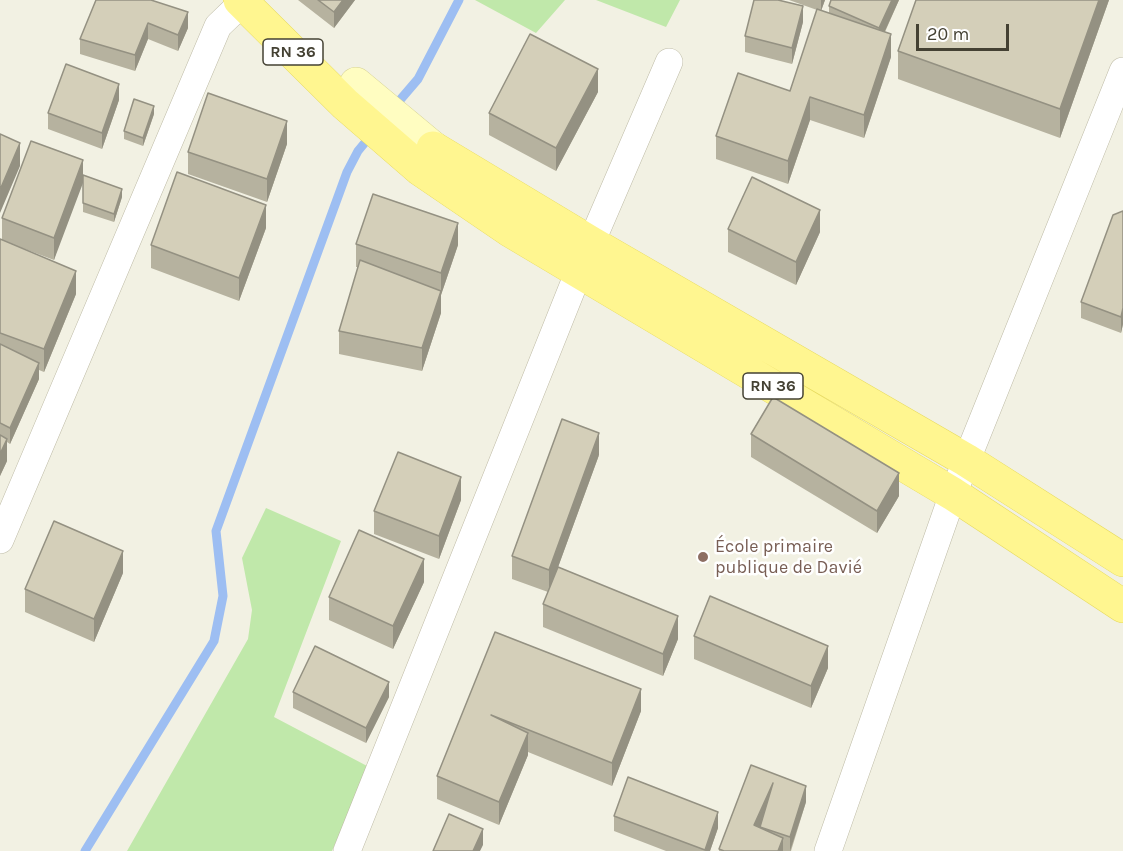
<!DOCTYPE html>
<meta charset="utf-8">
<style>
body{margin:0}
#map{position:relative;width:1123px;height:851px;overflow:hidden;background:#f2f1e3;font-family:Karla,sans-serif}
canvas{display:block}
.scale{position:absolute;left:916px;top:24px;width:93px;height:27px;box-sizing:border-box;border:3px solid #444133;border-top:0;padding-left:8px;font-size:18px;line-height:21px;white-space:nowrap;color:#444133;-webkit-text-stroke:4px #fff;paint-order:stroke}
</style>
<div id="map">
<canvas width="1123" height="851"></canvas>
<div class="scale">20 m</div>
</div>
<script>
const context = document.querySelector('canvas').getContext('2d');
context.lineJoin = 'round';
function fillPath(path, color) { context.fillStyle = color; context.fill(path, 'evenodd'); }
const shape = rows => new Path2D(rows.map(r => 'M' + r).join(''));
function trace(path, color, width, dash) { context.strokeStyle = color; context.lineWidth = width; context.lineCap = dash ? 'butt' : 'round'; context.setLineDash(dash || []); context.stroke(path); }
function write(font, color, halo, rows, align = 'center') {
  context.font = font + ' Karla,sans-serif'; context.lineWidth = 5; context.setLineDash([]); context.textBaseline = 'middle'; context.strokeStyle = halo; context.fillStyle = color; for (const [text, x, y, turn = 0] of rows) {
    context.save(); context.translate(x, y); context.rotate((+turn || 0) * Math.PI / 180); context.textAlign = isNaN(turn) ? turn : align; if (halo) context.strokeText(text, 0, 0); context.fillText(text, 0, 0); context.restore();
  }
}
fillPath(shape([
 [475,0,565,0,536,33],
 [596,0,680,0,666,27],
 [266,508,341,541,274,717,369,767,332,851,127,851,248,639,252,610,242,558]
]), '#c0e8aa');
trace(shape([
 [394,107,418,79,459,0],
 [85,851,214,641,223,596,216,531,347,172,358,151,372,134]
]), '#9dbef2', 9);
const street = shape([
 [591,243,669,62],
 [0,540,218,26,243,2],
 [347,851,579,271],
 [828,851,953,494,1123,71]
]);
const secondary = shape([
 [356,84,433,148]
]);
const primary = shape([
 [240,0,345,104,420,169,511,231,953,494,1123,606],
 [433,148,591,243,966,460,1123,560]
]);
trace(street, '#bebba6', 28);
trace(secondary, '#d4d092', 34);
trace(primary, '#e6d95d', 34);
trace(street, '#fff', 27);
trace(secondary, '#fffdc1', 33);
trace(primary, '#fff690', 33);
fillPath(shape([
 [96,0,188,28,178,51,148,39,135,71,80,54,80,39],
 [298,0,355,0,334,28],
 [789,0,825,0,821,11,829,14,829,6,831,0,899,0,885,32,891,57,864,138,810,120,788,184,716,159,716,136,790,91,817,10],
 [916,0,1109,0,1060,138,898,79,898,51],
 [803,22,792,64,745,52,745,36],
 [598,92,556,171,489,135,489,113],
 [119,100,102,149,48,129,48,113],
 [154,114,143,146,124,139,124,131],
 [287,144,267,202,188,174,188,152],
 [83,160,54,260,22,248,76,294,44,372,39,370,39,379,10,444,7,442,7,461,0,476,0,239,2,240,2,218],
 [83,175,122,197,114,222,83,212],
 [1123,211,1123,324,1121,333,1081,318,1081,302],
 [266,228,239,301,151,268,151,245],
 [728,229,820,232,796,285,728,252],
 [356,244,458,245,441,295,441,313,422,371,339,354,339,331,358,267,356,267],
 [751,434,899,496,877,533,751,457],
 [599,455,558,567,678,639,663,676,543,627,543,604,548,592,512,579,512,556],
 [461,500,439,559,374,534,374,511],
 [123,573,94,642,25,612,25,589],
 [424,582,393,649,329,620,329,597],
 [495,632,641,711,612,786,528,752,528,755,499,825,437,799,437,776],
 [694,636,828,668,811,708,694,659],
 [293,692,389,697,366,743,293,708],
 [806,802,791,851,719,851,719,849],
 [614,816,718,828,710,851,666,851,614,831]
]), '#b6b29f');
fillPath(shape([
 [343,0,355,0,334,28,334,12],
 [821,0,825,0,821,11],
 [892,0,899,0,879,44,879,28],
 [1099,0,1109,0,1060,138,1060,109],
 [803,6,803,22,792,64,792,48],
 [188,12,188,28,178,51,178,35],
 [148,23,148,39,135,71,135,55],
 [891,34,891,57,864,138,864,115],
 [598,69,598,92,556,171,556,148],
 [119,84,119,100,102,149,102,133],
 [810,97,810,120,788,184,788,161],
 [154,106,154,114,143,146,143,138],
 [287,121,287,144,267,202,267,179],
 [20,143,20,166,0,213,0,190],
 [83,160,83,183,54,260,54,238],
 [122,189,122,197,114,222,114,214],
 [266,205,266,228,239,301,239,278],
 [820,210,820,232,796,285,796,262],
 [458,223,458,245,441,295,441,273],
 [76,271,76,294,44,372,44,349],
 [441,291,441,313,422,371,422,348],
 [1123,308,1123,324,1121,333,1121,317],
 [39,363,39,379,10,444,10,428],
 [599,433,599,455,549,592,549,570],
 [7,439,7,461,0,476,0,454],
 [899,473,899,496,877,533,877,511],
 [461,477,461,500,439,559,439,536],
 [123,551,123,573,94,642,94,619],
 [424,559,424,582,393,649,393,626],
 [678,616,678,639,663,676,663,654],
 [828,646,828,668,811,708,811,686],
 [389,682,389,697,366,743,366,728],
 [641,689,641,711,612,786,612,763],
 [528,733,528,755,499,825,499,802],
 [773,783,773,799,754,841,754,825],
 [806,786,806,802,790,851,790,837],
 [718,812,718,828,710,851,705,851],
 [483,829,483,845,480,851,473,851],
 [783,838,783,851,778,851]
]), '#949182');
const building = shape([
 [96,0,151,0,188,12,178,35,148,23,135,55,80,39,96,0],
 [318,0,343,0,334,12,318,0],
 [754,0,778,0,803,6,792,48,745,36,754,0],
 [831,0,892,0,879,28,829,6,831,0],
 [916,0,1099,0,1060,109,898,51,916,0],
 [817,9,891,34,864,115,810,97,788,161,716,136,738,73,790,91,817,9],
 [530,34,598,69,556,148,489,113,530,34],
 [66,64,119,84,102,133,48,113,66,64],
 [208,93,287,121,267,179,188,152,208,93],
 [134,99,154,106,143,138,124,131,134,99],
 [0,134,20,143,0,190,0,134],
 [31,141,83,160,54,238,2,218,31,141],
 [177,172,266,205,239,278,151,245,177,172],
 [83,175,122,189,114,214,83,203,83,175],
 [752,177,820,210,796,262,728,229,752,177],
 [373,194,458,223,441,273,356,244,373,194],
 [1123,211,1123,308,1121,317,1081,302,1113,215,1123,211],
 [0,239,76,271,44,349,0,333,0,239],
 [360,260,441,291,422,348,339,331,360,260],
 [0,344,39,363,10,428,0,423,0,344],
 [773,397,899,473,877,511,751,434,773,397],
 [562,419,599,433,549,570,512,556,562,419],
 [0,435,7,439,0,454,0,435],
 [398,452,461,477,439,536,374,511,398,452],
 [54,521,123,551,94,619,25,589,54,521],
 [359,530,424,559,393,626,329,597,359,530],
 [558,567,678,616,663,654,543,604,558,567],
 [710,596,828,646,811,686,694,636,710,596],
 [495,632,641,689,612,763,491,715,528,733,499,802,437,776,495,632],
 [315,646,389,682,366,728,293,692,315,646],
 [751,765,806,786,790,837,760,827,773,783,754,825,783,838,778,851,724,851,719,849,751,765],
 [628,777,718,812,705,850,614,816,628,777],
 [449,814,483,829,473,851,433,851,449,814]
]);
fillPath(building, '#d4cfb9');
trace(building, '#949182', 1.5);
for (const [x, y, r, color] of [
 [703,557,6,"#8d6e63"]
]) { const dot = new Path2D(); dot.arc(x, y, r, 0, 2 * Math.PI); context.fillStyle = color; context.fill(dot); trace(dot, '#fff', 2); }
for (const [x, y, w] of [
 [293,52,60],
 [773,386,60]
]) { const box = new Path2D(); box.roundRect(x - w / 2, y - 13, w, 26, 4.5); context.fillStyle = '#fff'; context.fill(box); trace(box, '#444133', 1.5); }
write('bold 16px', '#444133', null, [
 ["RN 36",293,52],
 ["RN 36",773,386]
]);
write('18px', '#785e54', '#fff', [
 ["École primaire",715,547],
 ["publique de Davié",715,568]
], 'left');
</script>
